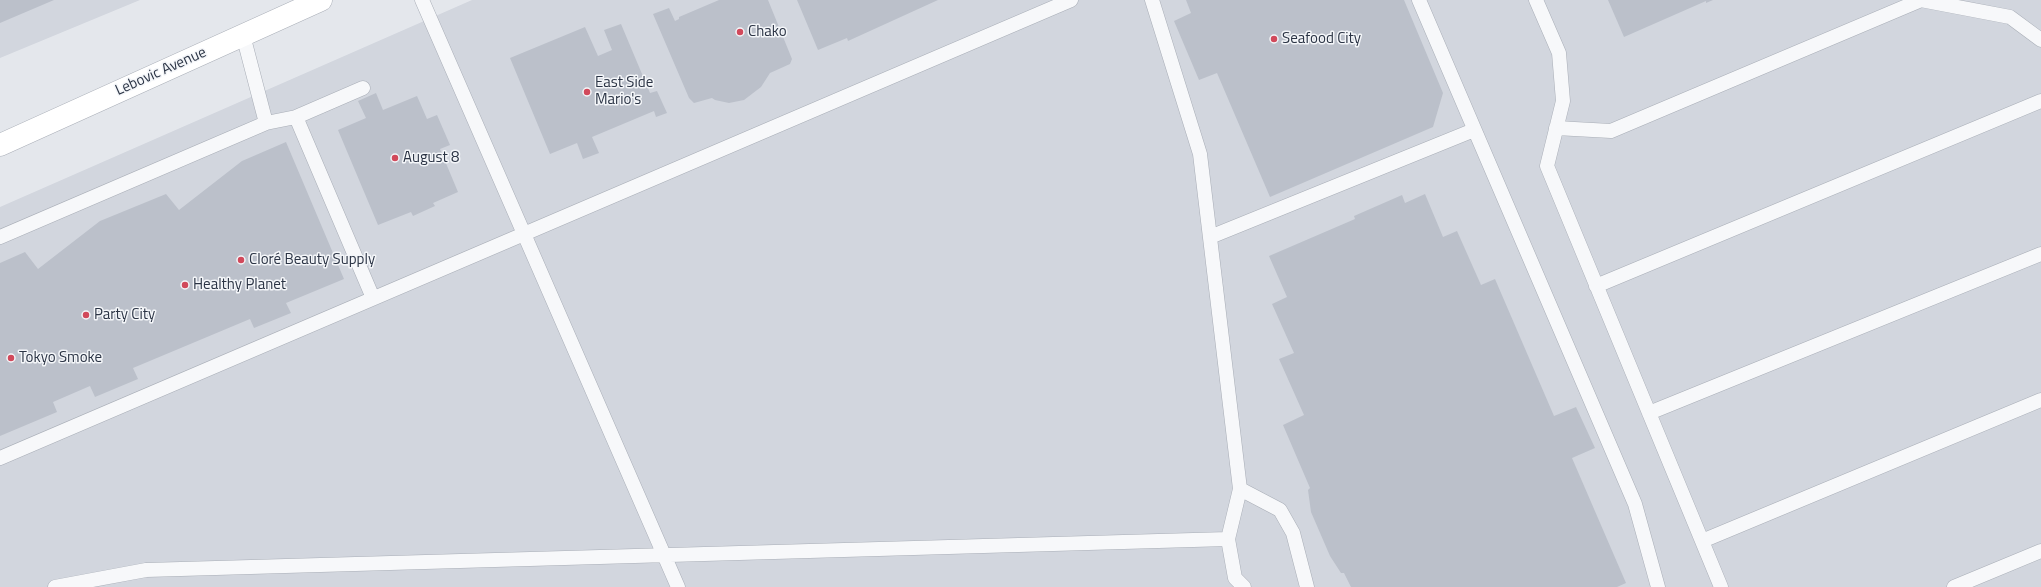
<!DOCTYPE html>
<meta charset="utf-8">
<style>
body{margin:0}
canvas{display:block;background:#e4e7ec}
</style>
<canvas width="2041" height="587"></canvas>
<script>
const context = document.querySelector('canvas').getContext('2d');
context.lineJoin = 'round';
function fillPath(path, color) { context.fillStyle = color; context.fill(path, 'evenodd'); }
const shape = rows => new Path2D(rows.map(r => 'M' + r).join(''));
function trace(path, color, width, dash) { context.strokeStyle = color; context.lineWidth = width; context.lineCap = dash ? 'butt' : 'round'; context.setLineDash(dash || []); context.stroke(path); }
function write(font, color, halo, rows, align = 'center') {
  context.font = font + ' "Titillium Web",sans-serif'; context.lineWidth = 3; context.setLineDash([]); context.textBaseline = 'middle'; context.strokeStyle = halo; context.fillStyle = color; for (const [text, x, y, turn = 0] of rows) {
    context.save(); context.translate(x, y); context.rotate((+turn || 0) * Math.PI / 180); context.textAlign = isNaN(turn) ? turn : align; if (halo) context.strokeText(text, 0, 0); context.fillText(text, 0, 0); context.restore();
  }
}
fillPath(shape([
 [0,0,140,0,0,58],
 [472,0,2041,0,2041,587,0,587,0,207]
]), '#d2d6de');
fillPath(shape([
 [0,0,54,0,0,23],
 [719,0,768,0,792,59,790,64,770,73,761,87,744,100,729,103,715,100,712,98,694,103,689,98,653,14,669,8,675,21,679,19,679,17],
 [797,0,938,0,848,41,847,38,818,50],
 [1186,0,1404,0,1443,93,1433,127,1270,197,1217,73,1199,80,1174,21,1191,13],
 [1608,0,1713,0,1706,3,1706,1,1624,37],
 [621,24,650,93,657,91,667,113,656,117,654,111,592,137,599,153,583,159,577,143,550,154,510,58,585,27,598,56,612,50,604,30],
 [376,93,383,110,417,96,427,119,437,115,450,145,440,149,458,192,433,203,435,206,413,216,411,212,378,225,338,130,366,118,358,101],
 [286,142,344,279,286,303,291,313,254,328,250,319,133,368,138,379,95,397,90,386,53,402,57,412,0,436,0,263,25,252,38,269,100,221,166,194,179,210,242,161],
 [1425,194,1443,237,1457,231,1481,285,1495,279,1554,416,1576,407,1595,448,1572,458,1626,583,1617,587,1351,587,1344,573,1341,573,1330,556,1311,512,1308,490,1310,488,1283,425,1304,415,1279,359,1294,353,1272,304,1287,297,1269,256,1355,219,1354,216,1402,195,1405,203]
]), '#bbc0ca');
const lane = shape([
 [422,0,678,587],
 [1152,0,1200,154,1240,489,1228,539,1235,578,1244,587],
 [1419,0,1635,504,1658,587],
 [1536,0,1559,53,1563,101,1547,166,1721,587],
 [243,35,266,123,296,117,373,298],
 [296,117,363,88],
 [1556,128,1611,131,1921,0,2010,17,2041,40],
 [0,237,266,123],
 [1210,237,1474,130],
 [1596,286,2041,101],
 [1649,413,2041,254],
 [0,458,1071,0],
 [1240,489,1280,510,1293,533,1307,587],
 [1702,541,2041,400],
 [55,587,146,570,1228,539],
 [1954,587,2041,551]
]);
const secondary = shape([
 [0,145,321,0]
]);
trace(lane, '#a9aeb7', 15);
trace(secondary, '#a9aeb7', 23);
trace(lane, '#f7f8fa', 14);
trace(secondary, '#fff', 22);
for (const [x, y, r, color] of [
 [740,32,4,"#d1495b"],
 [1274,39,4,"#d1495b"],
 [587,92,4,"#d1495b"],
 [395,158,4,"#d1495b"],
 [241,260,4,"#d1495b"],
 [185,285,4,"#d1495b"],
 [86,315,4,"#d1495b"],
 [11,358,4,"#d1495b"]
]) { const dot = new Path2D(); dot.arc(x, y, r, 0, 2 * Math.PI); context.fillStyle = color; context.fill(dot); trace(dot, '#f4f6f9', 1.5); }
write('15px', '#2b3445', '#f4f6f9', [
 ["Chako",748,32],
 ["Seafood City",1282,39],
 ["East Side",595,83],
 ["Mario's",595,100],
 ["August 8",403,158],
 ["Cloré Beauty Supply",249,260],
 ["Healthy Planet",193,285],
 ["Party City",94,315],
 ["Tokyo Smoke",19,358]
], 'left');
write('15px', '#2b3445', '#f4f6f9', [
 ["Lebovic Avenue",161,72,-24]
]);
</script>
